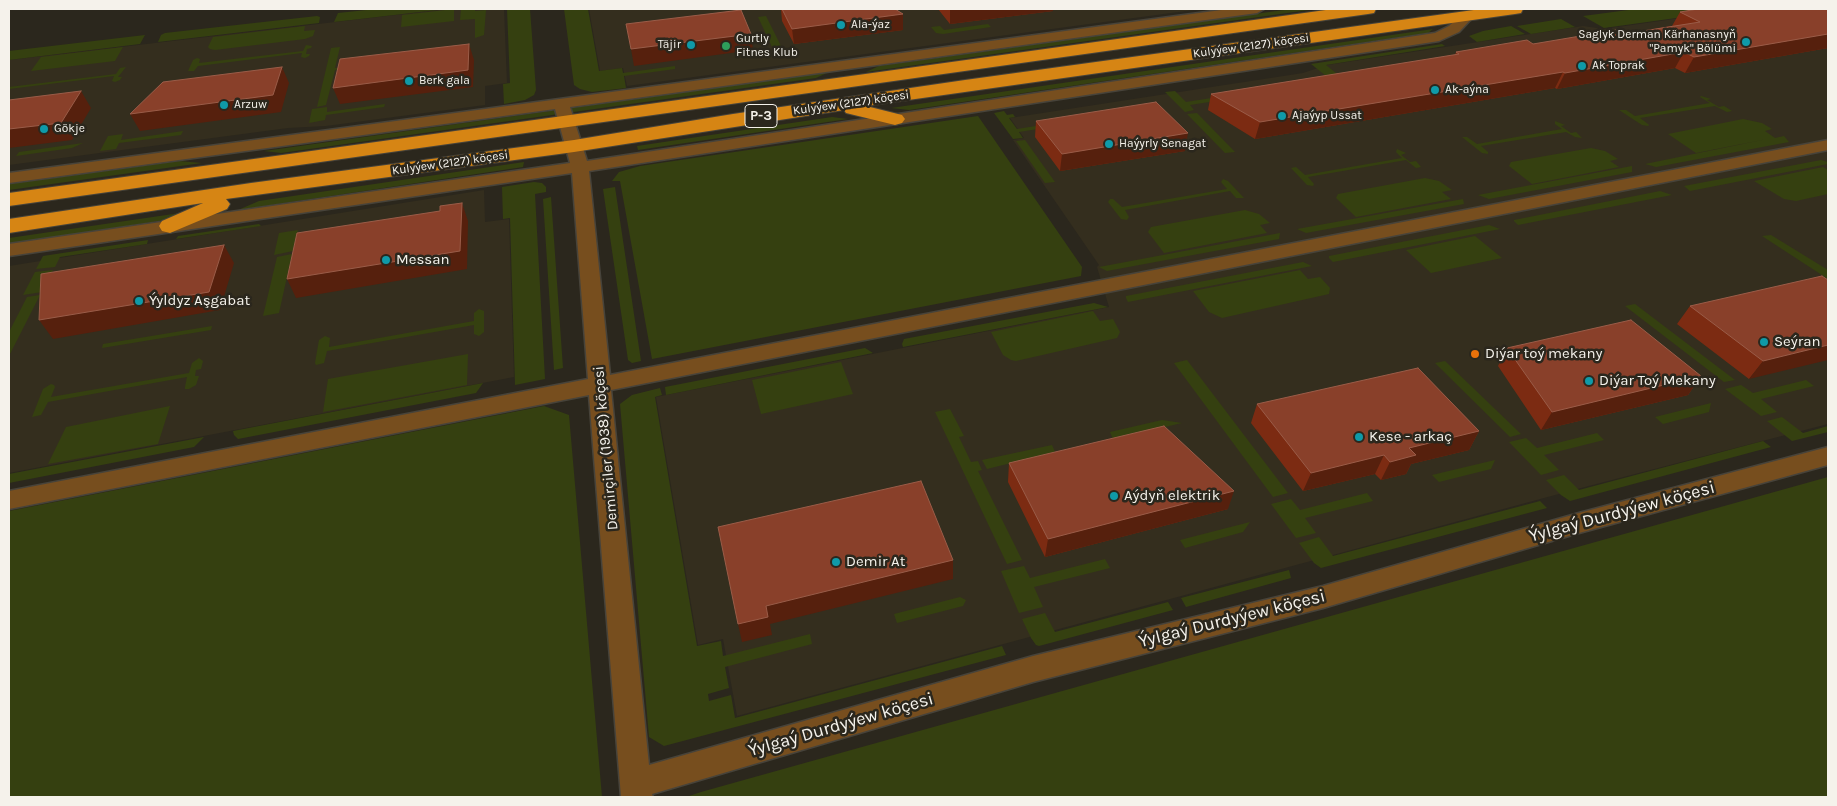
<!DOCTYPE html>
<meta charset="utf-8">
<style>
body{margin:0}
#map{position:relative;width:1837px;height:806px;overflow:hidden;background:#2b271d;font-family:Karla,sans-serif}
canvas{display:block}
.frame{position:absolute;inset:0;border:10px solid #f5f2eb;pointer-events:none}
</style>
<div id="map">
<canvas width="1837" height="806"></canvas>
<div class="frame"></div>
</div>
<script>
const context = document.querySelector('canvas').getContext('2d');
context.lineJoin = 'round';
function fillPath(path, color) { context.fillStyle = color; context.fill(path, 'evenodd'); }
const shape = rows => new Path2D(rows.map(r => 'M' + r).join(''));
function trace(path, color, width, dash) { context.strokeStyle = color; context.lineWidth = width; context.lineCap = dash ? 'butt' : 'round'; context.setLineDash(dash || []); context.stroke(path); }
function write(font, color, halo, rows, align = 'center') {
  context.font = font + ' Karla,sans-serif'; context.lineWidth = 5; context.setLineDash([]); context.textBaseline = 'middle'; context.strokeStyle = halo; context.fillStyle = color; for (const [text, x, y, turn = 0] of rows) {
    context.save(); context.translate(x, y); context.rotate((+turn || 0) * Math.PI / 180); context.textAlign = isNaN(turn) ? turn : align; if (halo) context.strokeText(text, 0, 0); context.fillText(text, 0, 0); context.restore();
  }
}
fillPath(shape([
 [447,9,504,9,507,83,485,86,485,105,326,126,288,128,9,165,9,60],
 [589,9,1201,9,627,86,623,68,600,71],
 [1743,9,1828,9,1828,424,1581,488,737,716,723,639,698,645,656,397,1109,307,1097,267,1099,265,1013,140,1024,138,1010,118,1303,73,1327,65,1583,26,1604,29],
 [484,190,485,222,509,219,514,377,9,473,9,266]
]), '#342e1e');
fillPath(shape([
 [376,9,446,9,334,22,338,13],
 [454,9,454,21,401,27,402,15],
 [461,9,475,9,475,11,486,10,484,35,475,38,475,19,460,20],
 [507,9,530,9,536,90,534,95,525,100,504,104,503,84,510,83],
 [564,9,588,9,599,71,622,68,623,73,675,66,675,69,624,76,626,88,592,92,580,89,574,85],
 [1291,9,1316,9,866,72,879,66],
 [1636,9,1741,9,1604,28,1583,16],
 [317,16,320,17,319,23,158,42,161,35,165,33],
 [766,16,781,46,772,47,758,17],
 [1561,19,1575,27,1531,34,1517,26],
 [988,24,991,27,943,34,936,33,931,27,940,26,944,30],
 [305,26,304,31,315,30,313,36,305,39,215,50,210,49,208,47,213,37],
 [1511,26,1525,34,1477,42,1469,36,1483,31],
 [1433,29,1428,33,909,110,891,108],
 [145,35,140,44,9,60,9,51],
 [1442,44,1445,46,1326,65,1342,78,1340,87,1311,64],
 [306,45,312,46,311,48,307,49,306,54,310,54,309,56,305,58,301,57,302,53,198,66,194,71,188,71,193,60,197,58,200,59,199,63,303,51],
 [123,47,115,61,31,71,41,57],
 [340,47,335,68,363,67,335,70,326,105,317,107,331,48],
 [126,67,118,77,122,77,120,80,115,82,112,81,114,76,9,89,9,87,116,74,120,68],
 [829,72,816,78,281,153,264,151],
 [1175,91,1186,102,1231,95,1235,98,1190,105,1194,110,1185,112,1165,92],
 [1701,96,1711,99,1707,100,1719,107,1724,106,1732,111,1727,112,1715,106,1640,118,1648,124,1649,125,1648,126,1642,125,1619,110,1626,110,1635,116,1710,103,1700,97],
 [385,104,384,107,326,115,325,120,309,123,312,109,327,107,327,112],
 [1004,111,1007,115,1013,114,1015,117,1009,118,1017,129,1067,121,1069,124,1019,132,1023,138,1013,139,994,113],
 [1197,113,1235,152,1225,153,1187,114],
 [978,116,1082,267,1081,276,652,359,620,181,612,181,619,172,640,166],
 [832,117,848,119,638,150,637,146],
 [1743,119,1762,123,1772,129,1765,131,1775,138,1784,136,1789,142,1656,167,1645,164,1767,139,1696,153,1668,134],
 [1555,121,1565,125,1561,126,1571,133,1576,132,1582,138,1575,137,1566,132,1481,146,1488,152,1488,154,1482,153,1462,137,1467,137,1477,144,1562,129,1555,124],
 [183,131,181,135,119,143,116,149,100,151,108,136,123,134,121,140],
 [1025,140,1055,182,1045,183,1016,141],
 [83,143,72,148,16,156,19,152],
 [1591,148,1605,151,1618,159,1610,161,1619,167,1532,184,1509,166,1511,162],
 [1397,149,1406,153,1401,155,1410,162,1416,161,1421,167,1416,168,1406,160,1308,177,1314,184,1313,186,1307,185,1291,168,1296,167,1305,175,1402,158,1396,152],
 [1821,160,1828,162,1828,164,1690,191,1684,186],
 [179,161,202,163,9,190,9,184],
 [524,162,523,167,238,210,259,201],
 [1632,166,1632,172,1489,199,1478,195],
 [1823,167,1828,170,1828,194,1796,201,1784,199,1754,181],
 [1425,178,1439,181,1452,190,1442,192,1451,199,1356,217,1336,198,1338,194],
 [1223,179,1228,181,1244,198,1236,198,1230,191,1125,210,1129,217,1127,220,1121,219,1108,202,1110,199,1113,199,1122,207,1227,189,1221,182],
 [534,182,542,183,546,187,546,192,535,194,545,379,515,385,510,218,503,219,502,187],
 [615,187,641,361,632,363,628,360,603,189],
 [1660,191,1672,195,1518,225,1514,221,1514,220],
 [551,197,563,368,554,370,543,199],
 [1463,199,1464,204,1306,233,1297,229],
 [1245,210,1259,214,1270,223,1260,225,1267,233,1164,253,1148,232,1151,227],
 [187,212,172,219,9,244,9,238],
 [259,224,261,226,176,239,178,236],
 [1489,225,1500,229,1333,262,1329,258,1329,256],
 [298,230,293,251,274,255,279,233],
 [1280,233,1279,239,1107,271,1099,267],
 [1771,235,1828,270,1828,279,1762,236],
 [1475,236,1502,258,1431,273,1406,250],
 [148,240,147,244,60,257,55,267,36,269,43,256],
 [292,254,279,313,263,316,277,257],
 [1303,262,1312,266,1128,302,1126,298,1126,296],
 [53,270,42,292,23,295,35,272],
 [1300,270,1308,279,1320,277,1330,288,1329,294,1222,318,1209,312,1193,291],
 [40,295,9,356,9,332,27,297],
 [1094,303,1108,307,903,347,902,344,904,339],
 [1635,304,1735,380,1724,382,1625,306],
 [479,309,484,311,484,332,479,336,474,334,474,325,327,351,324,363,316,365,315,363,319,340,325,336,330,338,329,347,474,321,474,313],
 [1093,311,1100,321,1113,319,1120,332,1117,338,1016,361,1011,360,1003,355,991,332],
 [212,326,211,330,102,348,103,344],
 [865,348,873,353,666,395,665,387],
 [468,354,467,385,323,412,328,379],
 [199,358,203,361,201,369,196,370,195,376,199,376,196,385,189,389,185,389,185,387,187,377,48,402,41,415,32,417,43,389,51,384,54,385,55,387,51,397,189,373,192,363],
 [1187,360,1288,493,1273,497,1174,363],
 [1445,361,1521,434,1510,437,1435,363],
 [841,362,853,394,761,414,752,380],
 [1806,380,1814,386,1761,399,1777,412,1761,416,1725,389,1741,385,1753,393],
 [483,383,476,393,238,439,234,435,233,431],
 [660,388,662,395,655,397,697,646,721,641,723,656,810,634,812,644,725,667,729,688,708,694,709,701,731,695,735,718,1002,646,1006,655,664,746,649,737,620,404,632,395],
 [1711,403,1709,412,1663,424,1655,417],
 [170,406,158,444,48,464,66,427],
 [544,406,569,415,602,797,9,797,9,511],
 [950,409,964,436,959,437,971,462,978,461,982,470,978,471,1022,560,1007,564,935,412],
 [1782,417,1803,433,1828,426,1828,432,1792,441,1767,421],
 [1162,420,1182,423,1113,439,1110,432],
 [1597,433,1604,440,1544,455,1559,470,1541,475,1509,442,1526,438,1537,448],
 [204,437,194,447,9,483,9,474],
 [1763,441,1771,447,1570,501,1561,495,1546,480,1564,475,1579,490],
 [1052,445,1055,452,987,469,982,460],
 [1495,460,1491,469,1439,482,1432,475],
 [1828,477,1828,797,686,797,701,792],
 [1367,493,1373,501,1305,518,1316,533,1296,538,1271,504,1291,499,1300,510],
 [1540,501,1547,508,1321,568,1314,563,1299,543,1319,537,1333,556],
 [1250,522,1243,532,1185,548,1180,540],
 [1105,559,1110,568,1034,587,1043,607,1019,613,1001,571,1024,566,1030,578],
 [1289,570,1291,578,1186,607,1181,598],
 [960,597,966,600,963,606,897,623,894,614],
 [1168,602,1173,610,1039,646,1036,645,1031,638,1022,619,1045,613,1055,632]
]), '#354010');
const street = shape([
 [1229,9,1264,9,1257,13,570,107,587,161,1435,33,1449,26,1462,13,1472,13,1474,16,1459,32,1439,41,589,171,610,375,1828,140,1828,150,611,390,649,765,1033,656,1323,586,1579,513,1828,447,1828,465,1579,533,1323,608,1033,682,652,794,653,797,621,797,589,395,9,509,9,491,588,379,572,173,9,256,9,244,570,163,555,109,9,183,9,173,1229,9]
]);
const highway = shape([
 [1333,9,1376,9,1374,13,1368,14,9,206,9,193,1333,9],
 [1481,9,1523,9,1521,13,1515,14,866,106,902,115,905,119,902,123,895,125,846,113,844,110,574,152,226,199,230,204,227,209,170,233,162,231,159,226,162,221,203,203,9,233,9,219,251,183,574,140,733,114,965,80,1481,9]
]);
trace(street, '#47433a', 3);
trace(highway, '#47433a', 2);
fillPath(street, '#774e1e');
fillPath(highway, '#d68514');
fillPath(shape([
 [781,9,895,9,903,30,794,44,782,21],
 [938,9,1053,9,1053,11,950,24],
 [1828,9,1828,48,1685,73,1675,68,1557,89,1555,88,1255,139,1208,110,1211,94,1455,55,1456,52,1624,34,1672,26,1680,12],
 [1036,121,1185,151,1060,171,1035,137],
 [1828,280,1749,379,1677,324,1690,306],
 [1507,348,1701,376,1688,395,1541,430,1498,366],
 [1257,404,1479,431,1469,450,1411,464,1406,474,1381,480,1375,474,1303,491,1251,423],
 [1009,463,1228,509,1045,557,1008,482]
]), '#7c2b12');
fillPath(shape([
 [950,9,1053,9,1053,11,950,24],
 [903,14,903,30,794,44,792,29],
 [751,34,753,50,634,66,631,49],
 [1828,34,1828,48,1685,73,1694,57],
 [469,44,474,60,473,87,340,104,333,88],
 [1684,52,1675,68,1557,89,1565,73],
 [282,67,289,83,281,112,140,131,130,114],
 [1563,72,1555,88,1255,139,1260,122],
 [81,91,91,108,72,140,9,148,9,129],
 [1188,133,1185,151,1060,171,1062,154],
 [462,203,468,221,467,269,296,298,287,279],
 [224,245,234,263,220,310,53,339,39,320],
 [1828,345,1828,360,1749,379,1763,361],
 [1701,376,1688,395,1541,430,1552,412],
 [1479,431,1469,450,1411,464,1406,474,1381,480,1390,462,1409,448],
 [1384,455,1375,474,1303,491,1311,473],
 [1234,491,1228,509,1045,557,1048,539],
 [953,560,953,579,770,624,772,635,742,642,738,624,766,606]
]), '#56200d');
const building = shape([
 [782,9,895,9,903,14,792,29,782,9],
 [1698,9,1828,9,1828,34,1694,57,1684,52,1565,73,1563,72,1260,122,1211,94,1459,54,1456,52,1527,40,1533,44,1616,30,1624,34,1700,22,1680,12,1698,9],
 [741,10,751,34,631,49,626,24,741,10],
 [469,44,468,70,333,88,340,59,469,44],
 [282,67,273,95,130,114,163,82,282,67],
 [81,91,61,123,9,129,9,100,81,91],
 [1156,102,1188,133,1062,154,1036,121,1156,102],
 [462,203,460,251,287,279,297,233,440,211,440,206,462,203],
 [224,245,209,292,39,320,41,274,224,245],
 [1822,276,1828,280,1828,345,1763,361,1690,306,1822,276],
 [1631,320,1701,376,1552,412,1507,348,1631,320],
 [1418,368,1479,431,1409,448,1416,455,1390,462,1384,455,1311,473,1257,404,1418,368],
 [1164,426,1234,491,1048,539,1009,463,1164,426],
 [921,481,953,560,766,606,768,617,738,624,718,527,921,481]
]);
fillPath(building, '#89402a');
trace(building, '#9a5c48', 1);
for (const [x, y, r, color] of [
 [841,25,5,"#0f9aa8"],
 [1746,42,5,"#0f9aa8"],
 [691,45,5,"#0f9aa8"],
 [726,46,5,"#2e9e5b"],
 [1582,66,5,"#0f9aa8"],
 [409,81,5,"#0f9aa8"],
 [1435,90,5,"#0f9aa8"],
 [224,105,5,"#0f9aa8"],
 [1282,116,5,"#0f9aa8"],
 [44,129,5,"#0f9aa8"],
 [1109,144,5,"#0f9aa8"],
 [386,260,5,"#0f9aa8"],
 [139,301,5,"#0f9aa8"],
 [1764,342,5,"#0f9aa8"],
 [1475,354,5,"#e8710a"],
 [1589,381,5,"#0f9aa8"],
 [1359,437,5,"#0f9aa8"],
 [1114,496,5,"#0f9aa8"],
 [836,562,5,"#0f9aa8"]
]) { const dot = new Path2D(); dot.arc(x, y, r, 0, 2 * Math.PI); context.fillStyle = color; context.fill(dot); trace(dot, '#2b271d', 2); }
write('12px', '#f5f2eb', '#2b271d', [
 ["Ala-ýaz",851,25],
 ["Saglyk Derman Kärhanasnyň",1736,35,"right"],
 ["\"Pamyk\" Bölümi",1736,49,"right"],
 ["Gurtly",736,39],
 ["Fitnes Klub",736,53],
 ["Täjir",681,45,"right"],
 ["Ak Toprak",1592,66],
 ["Berk gala",419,81],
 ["Ak-aýna",1445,90],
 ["Arzuw",234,105],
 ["Ajaýyp Ussat",1292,116],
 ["Gökje",54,129],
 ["Haýyrly Senagat",1119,144]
], 'left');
write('12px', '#f5f2eb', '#2b271d', [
 ["Kulyýew (2127) köçesi",1251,46,-8],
 ["Kulyýew (2127) köçesi",851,103,-8],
 ["Kulyýew (2127) köçesi",450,163,-8]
]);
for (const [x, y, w] of [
 [761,116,32]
]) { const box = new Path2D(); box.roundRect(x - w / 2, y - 11.5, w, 23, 4); context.fillStyle = '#2b271d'; context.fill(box); trace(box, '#f5f2eb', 1); }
write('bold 14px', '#f5f2eb', null, [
 ["P-3",761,116]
]);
write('15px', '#f5f2eb', '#2b271d', [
 ["Messan",396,260],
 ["Ýyldyz Aşgabat",149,301],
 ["Seýran",1774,342],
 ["Diýar toý mekany",1485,354],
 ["Diýar Toý Mekany",1599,381],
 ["Kese - arkaç",1369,437],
 ["Aýdyň elektrik",1124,496],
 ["Demir At",846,562]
], 'left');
write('15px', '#f5f2eb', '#2b271d', [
 ["Demirçiler (1938) köçesi",606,448,-95]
]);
write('18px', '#f5f2eb', '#2b271d', [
 ["Ýylgaý Durdyýew köçesi",1622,512,-15],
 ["Ýylgaý Durdyýew köçesi",1232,619,-14],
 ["Ýylgaý Durdyýew köçesi",841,725,-16]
]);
</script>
